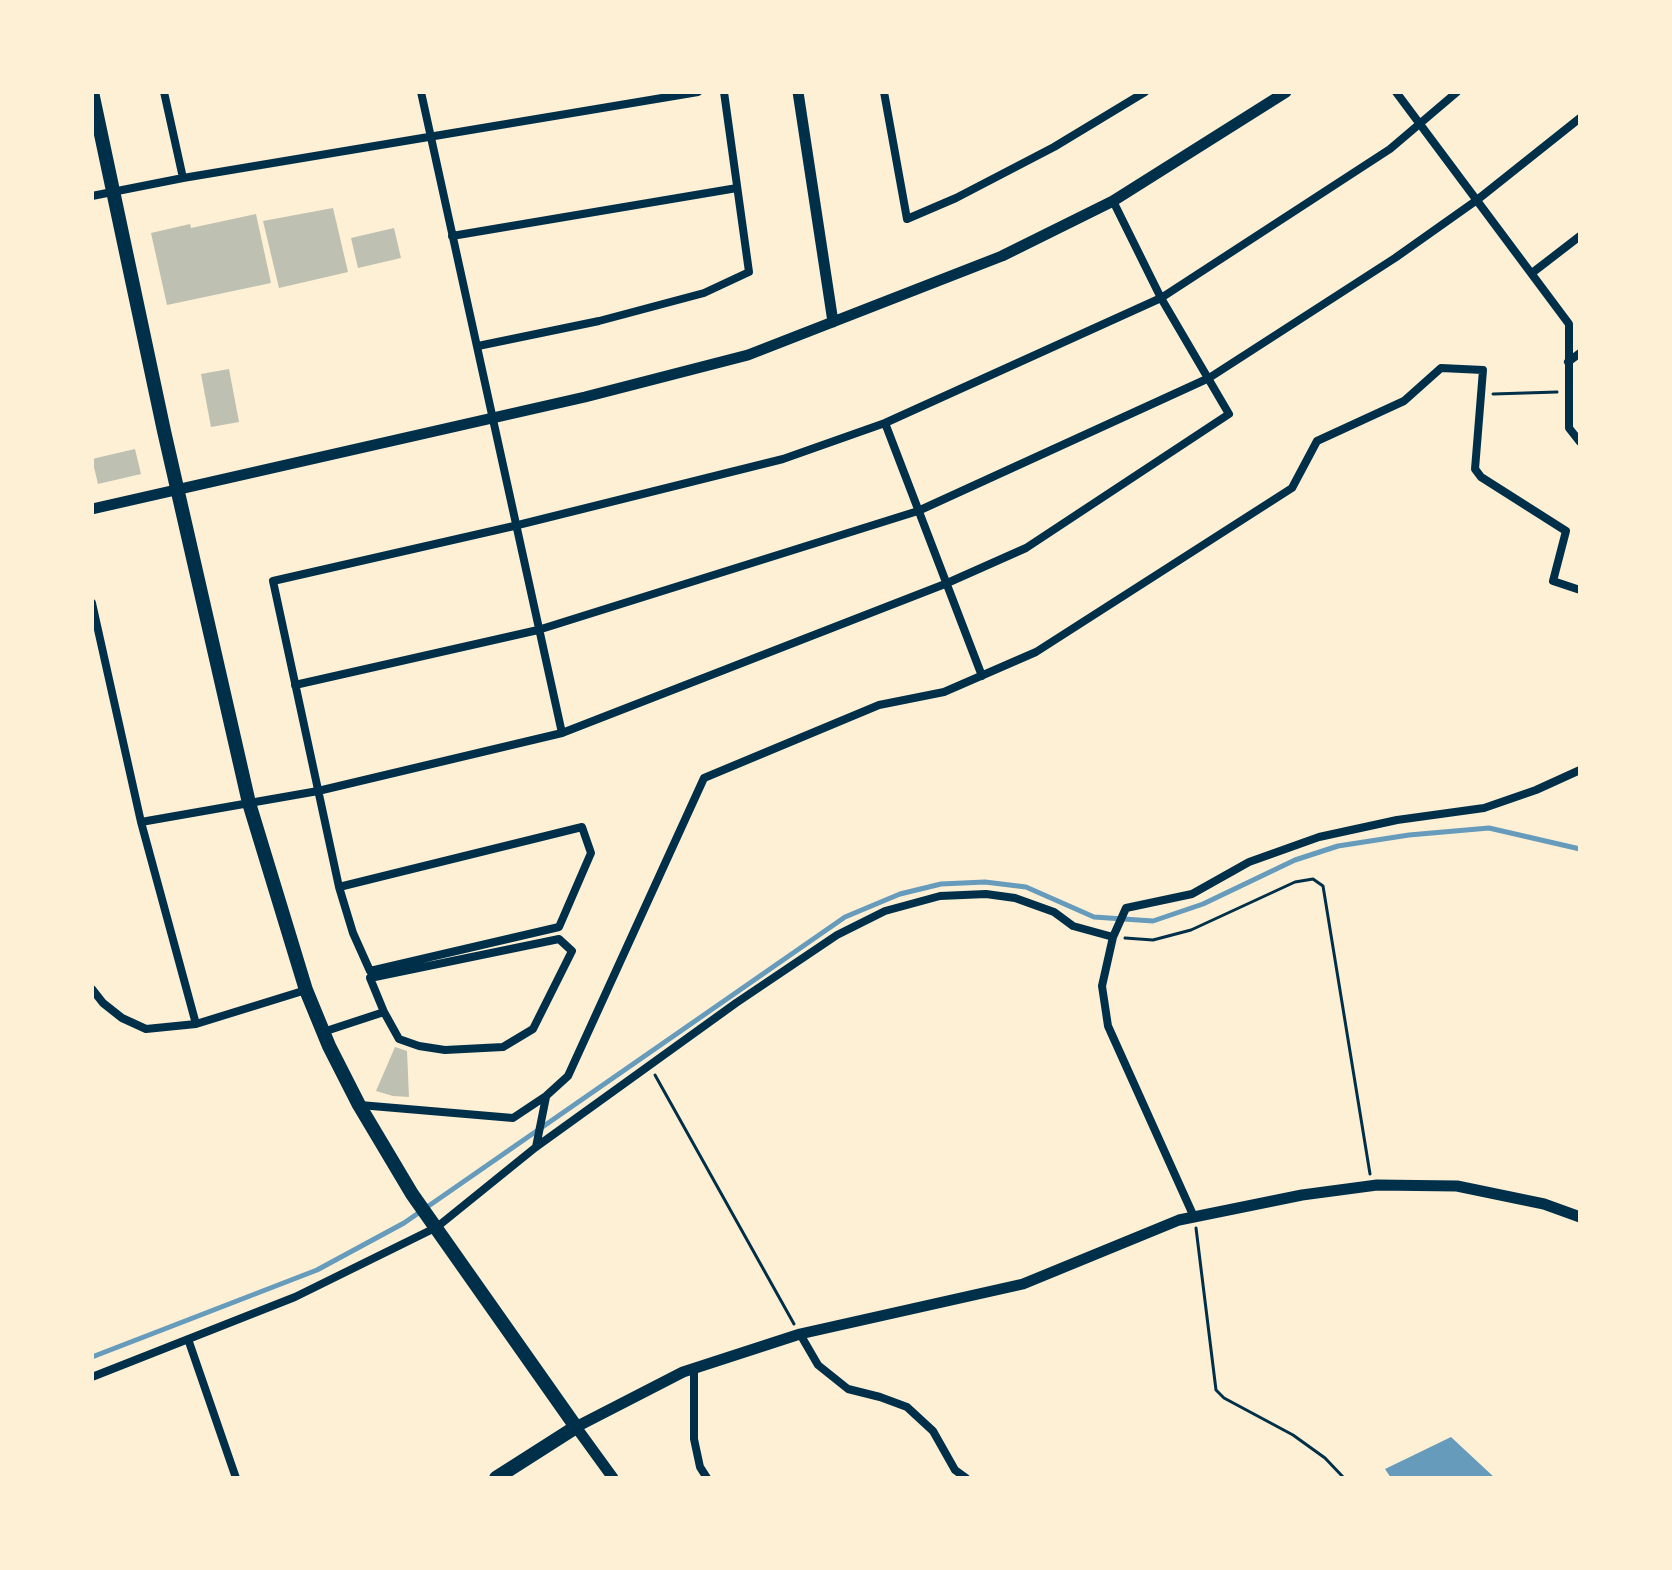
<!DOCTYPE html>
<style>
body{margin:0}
#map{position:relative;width:1672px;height:1570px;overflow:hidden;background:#fdf0d5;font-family:Roboto,sans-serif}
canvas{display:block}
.frame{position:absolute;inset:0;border:94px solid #fdf0d5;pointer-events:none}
</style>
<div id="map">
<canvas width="1672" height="1570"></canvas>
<div class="frame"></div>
</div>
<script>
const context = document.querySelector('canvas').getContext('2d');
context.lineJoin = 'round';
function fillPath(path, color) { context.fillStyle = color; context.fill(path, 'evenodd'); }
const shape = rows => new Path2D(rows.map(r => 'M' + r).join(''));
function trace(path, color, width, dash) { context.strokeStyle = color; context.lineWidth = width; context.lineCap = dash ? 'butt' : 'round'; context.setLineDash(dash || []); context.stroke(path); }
fillPath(shape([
 [1451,1437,1495,1478,1391,1478,1385,1469]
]), '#669bbc');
trace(shape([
 [92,1357,317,1270,404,1223,845,917,900,894,941,884,985,882,1026,887,1094,917,1153,921,1203,904,1295,860,1338,846,1409,835,1489,828,1580,849]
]), '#669bbc', 5);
fillPath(shape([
 [333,208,348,272,279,288,263,221],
 [256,214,271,283,167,305,151,233,190,224,191,228],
 [394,228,401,258,358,268,351,238],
 [229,369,239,422,211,427,201,374],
 [135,449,141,474,98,484,92,459],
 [395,1047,407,1051,409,1097,393,1096,376,1091]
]), '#bec0b2');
trace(shape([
 [1493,394,1557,392],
 [1125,938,1153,940,1191,930,1295,882,1313,879,1323,886,1370,1174],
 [655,1075,794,1324],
 [1196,1228,1216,1390,1224,1398,1293,1435,1325,1458,1344,1478]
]), '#003049', 3);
trace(shape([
 [164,92,183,178],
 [421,92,562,733],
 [884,92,907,219,956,198,1054,147,1145,92],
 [1396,92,1569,324,1569,428,1580,442],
 [92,196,183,178,698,92],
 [452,236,737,188],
 [1532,273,1580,236],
 [478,346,599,321,704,293,749,272,724,92],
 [1568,362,1580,353],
 [885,423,982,676],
 [92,603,141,822,196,1024],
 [295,685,538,630,918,511,1209,378,1395,258,1477,200,1580,118],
 [141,822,318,791,562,733,945,584,1026,548,1229,414,1161,298,1113,201],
 [339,887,582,827,591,853,559,927,370,971,353,933,339,887,273,581,514,526,783,459,885,423,1161,298,1390,149,1457,92],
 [92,989,103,1003,122,1018,146,1029,196,1024,306,990],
 [323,1032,384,1012,399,1039,419,1046,445,1050,503,1047,533,1029,572,951,559,939,370,978,384,1012],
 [360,1105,513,1118,546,1096,568,1076,704,778,879,705,944,692,1036,652,1292,488,1317,441,1404,401,1441,368,1483,370,1475,469,1481,477,1566,531,1553,581,1580,590],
 [536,1147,546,1097],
 [1194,1217,1108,1026,1102,986,1113,937,1126,908,1192,894,1249,862,1319,837,1397,820,1484,808,1536,790,1580,770],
 [800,1334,818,1365,848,1389,880,1397,907,1407,933,1431,955,1470,966,1478],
 [188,1339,236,1478],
 [694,1368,694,1439,700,1467,707,1478],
 [92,1377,295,1297,437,1227,536,1147,736,1003,837,935,885,911,940,896,986,894,1015,898,1054,912,1073,926,1113,937]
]), '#003049', 8);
trace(shape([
 [798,92,833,322],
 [92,509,585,397,748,355,1002,256,1113,201,1286,92],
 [613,1478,576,1427,683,1372,800,1334,1023,1284,1179,1220,1302,1195,1377,1185,1457,1186,1544,1204,1580,1217]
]), '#003049', 11);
trace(shape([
 [92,92,164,431,249,803,306,990,329,1046,359,1105,412,1194,576,1427,496,1478]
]), '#003049', 14);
</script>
